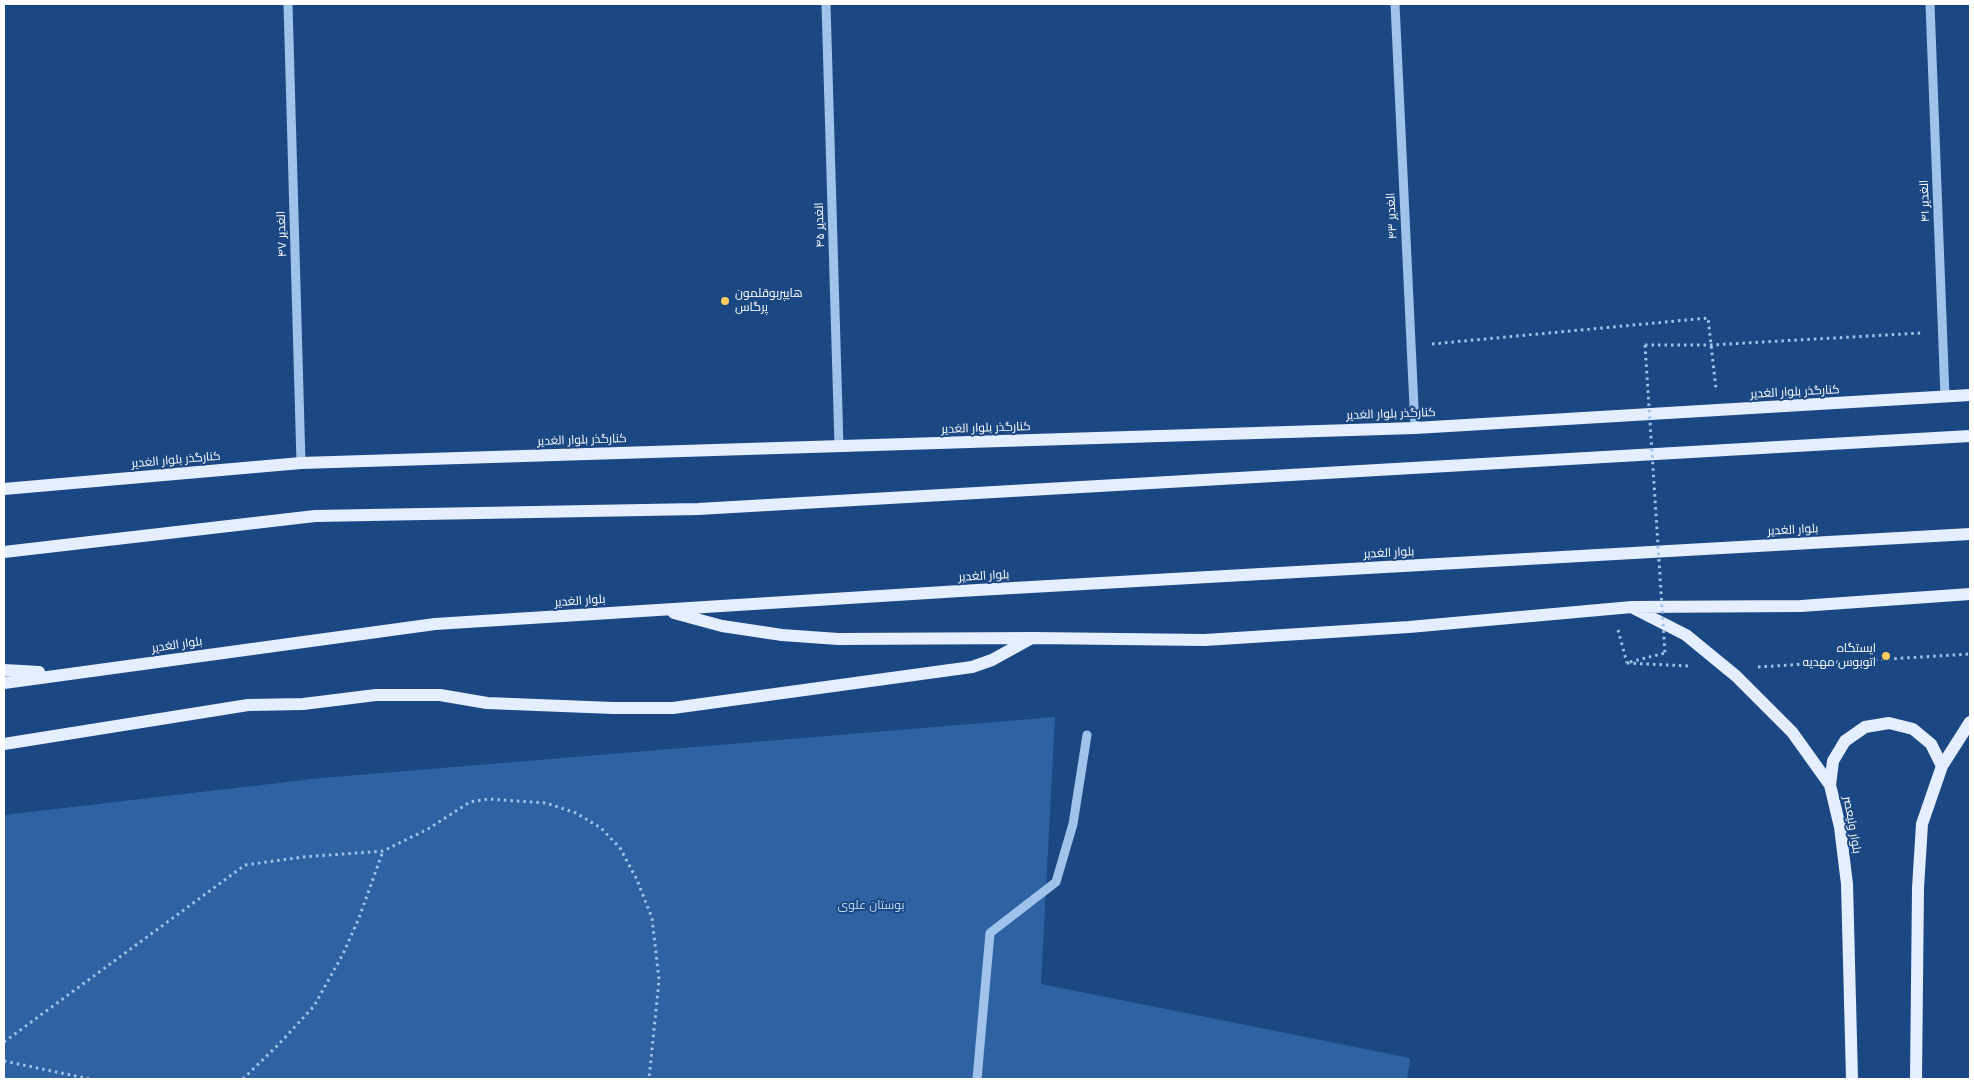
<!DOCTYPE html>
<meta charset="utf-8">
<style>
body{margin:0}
#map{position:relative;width:1974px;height:1083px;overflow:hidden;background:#1b4883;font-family:"PT Sans",sans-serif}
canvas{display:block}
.frame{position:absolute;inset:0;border:5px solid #fff;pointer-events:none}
</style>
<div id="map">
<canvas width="1974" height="1083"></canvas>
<div class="frame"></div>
</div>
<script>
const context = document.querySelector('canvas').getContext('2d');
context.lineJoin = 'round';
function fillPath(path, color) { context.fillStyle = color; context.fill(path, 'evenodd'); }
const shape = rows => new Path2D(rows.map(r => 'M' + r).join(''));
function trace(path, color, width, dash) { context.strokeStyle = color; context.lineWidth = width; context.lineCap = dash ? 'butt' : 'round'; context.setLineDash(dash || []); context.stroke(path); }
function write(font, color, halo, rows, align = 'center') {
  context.font = font + ' "PT Sans",Cairo,sans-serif'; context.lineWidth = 4; context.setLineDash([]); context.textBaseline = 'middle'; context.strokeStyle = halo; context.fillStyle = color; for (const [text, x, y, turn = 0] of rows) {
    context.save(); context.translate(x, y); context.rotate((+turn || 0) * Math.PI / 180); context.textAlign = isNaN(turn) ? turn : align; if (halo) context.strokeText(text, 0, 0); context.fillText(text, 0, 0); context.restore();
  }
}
fillPath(shape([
 [1055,717,1041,984,1410,1058,1407,1079,4,1079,4,815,321,778]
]), '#2e62a2');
trace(shape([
 [1432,344,1708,318,1716,389],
 [1645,345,1710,345,1922,333],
 [1618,630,1627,663],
 [1630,662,1665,653],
 [1627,663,1689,666],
 [1758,667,1970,654],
 [4,1042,245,865,303,857,383,851,428,829,470,802,488,799,546,803,576,813,601,828,620,848,637,880,652,918,659,980,649,1079],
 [4,1061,90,1079],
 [243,1079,279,1044,314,1006,343,954,359,918,383,851]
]), '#a0c2eb', 3, [2.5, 4]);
trace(shape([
 [288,4,301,463],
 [826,4,839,446],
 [1395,4,1415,428],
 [1930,4,1945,397],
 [977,1079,990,933,1056,882,1073,824,1087,735]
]), '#a0c2eb', 9);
trace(shape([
 [4,489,301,463,1415,428,1970,395],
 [4,552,315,516,698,509,1970,436],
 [1635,609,1686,635,1736,676,1792,732,1830,785,1840,827,1847,884,1852,1079],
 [674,613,722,626,782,635,838,639,1033,638,1205,640,1409,627,1632,607,1801,606,1970,594],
 [4,670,39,672],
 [4,683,435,624,960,591,1970,534],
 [4,744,248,705,303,704,376,695,440,695,487,703,613,708,673,708,972,667,992,660,1030,639],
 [1830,785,1833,761,1845,741,1865,727,1889,723,1913,729,1931,744,1942,766],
 [1916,1079,1918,888,1922,824,1942,766,1970,722]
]), '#e4eeff', 12);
trace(shape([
 [1645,345,1665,653]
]), '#a0c2eb', 3, [2.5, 4]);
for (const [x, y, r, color] of [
 [725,301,5,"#fdce5c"],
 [1886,656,5,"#fdce5c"]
]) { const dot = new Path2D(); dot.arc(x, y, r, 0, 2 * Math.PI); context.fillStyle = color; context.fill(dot); trace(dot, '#1b4883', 2); }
write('12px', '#fff', '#1b4883', [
 ["الغدیر ۴۱",1925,201,-92],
 ["الغدیر ۴۳",1392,216,-93],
 ["الغدیر ۴۵",820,225,-92],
 ["الغدیر ۴۷",282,234,-92],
 ["کنارگذر بلوار الغدیر",1795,392,-3],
 ["کنارگذر بلوار الغدیر",1391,414,-2],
 ["کنارگذر بلوار الغدیر",986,428,-2],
 ["کنارگذر بلوار الغدیر",582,440,-2],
 ["کنارگذر بلوار الغدیر",176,460,-5],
 ["بلوار الغدیر",1793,530,-3],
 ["بلوار الغدیر",1389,553,-3],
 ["بلوار الغدیر",984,576,-3],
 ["بلوار الغدیر",580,601,-4],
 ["بلوار الغدیر",177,645,-8],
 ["بلوار ولیعصر",1852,825,80]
]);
write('12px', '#fff', '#1b4883', [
 ["هایپربوقلمون",735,294],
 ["پرگاس",735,308],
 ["ایستگاه",1876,649,"right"],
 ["اتوبوس مهدیه",1876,663,"right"]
], 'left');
write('12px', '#c5dcf8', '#1b4883', [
 ["بوستان علوی",871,906]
]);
</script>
